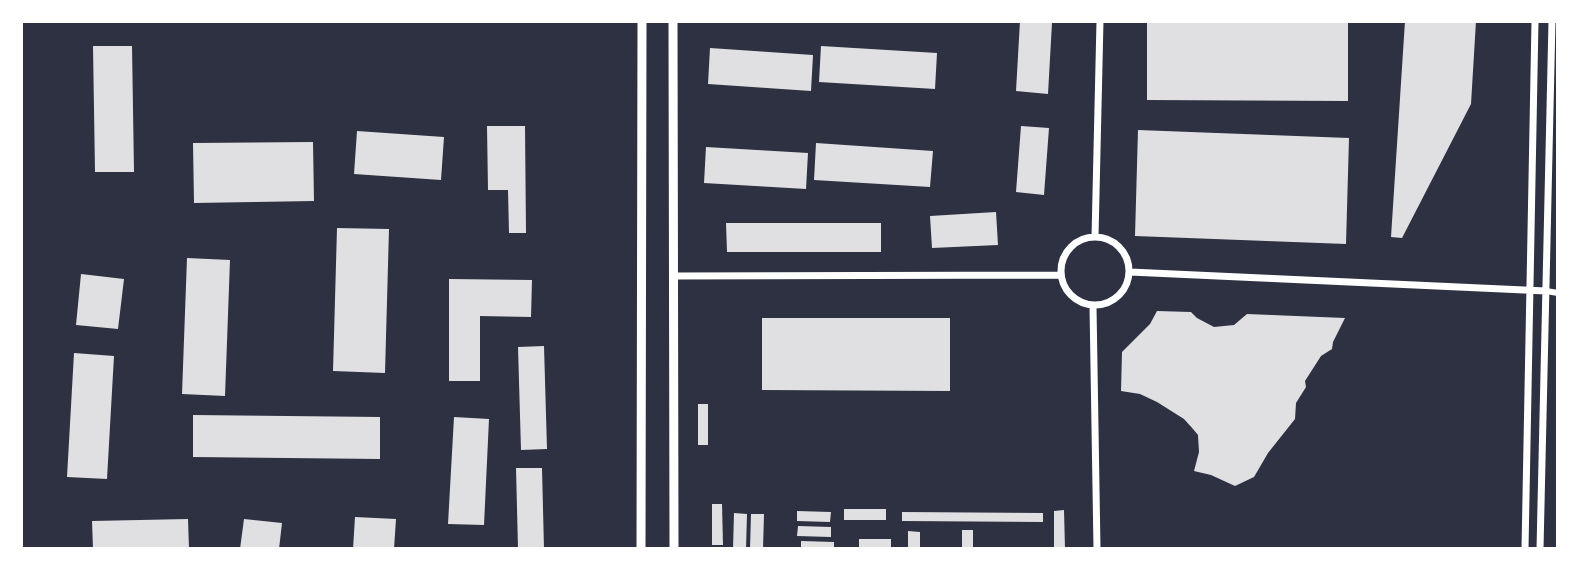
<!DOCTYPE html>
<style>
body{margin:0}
#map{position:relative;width:1579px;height:570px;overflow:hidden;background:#2d3142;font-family:Overpass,sans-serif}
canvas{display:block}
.frame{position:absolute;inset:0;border:23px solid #fff;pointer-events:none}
</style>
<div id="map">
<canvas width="1579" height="570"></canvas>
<div class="frame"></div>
</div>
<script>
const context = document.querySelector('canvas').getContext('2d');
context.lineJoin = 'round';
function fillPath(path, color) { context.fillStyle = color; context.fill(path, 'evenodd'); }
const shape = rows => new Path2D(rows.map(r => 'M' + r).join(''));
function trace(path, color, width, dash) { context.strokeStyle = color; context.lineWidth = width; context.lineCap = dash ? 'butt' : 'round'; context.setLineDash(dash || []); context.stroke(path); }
fillPath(shape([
 [1020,21,1052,23,1048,94,1016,91],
 [1147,21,1348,21,1348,101,1147,100],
 [1405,21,1476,21,1471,104,1402,238,1391,237],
 [93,46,132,46,134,172,95,172],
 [821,46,937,53,935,89,819,82],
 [710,48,813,55,811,91,708,84],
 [487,126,525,126,526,233,509,233,508,190,488,190],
 [1021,126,1049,128,1044,195,1016,192],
 [1138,130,1349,138,1346,244,1135,236],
 [357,131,444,137,441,180,354,174],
 [313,142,314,201,194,203,193,143],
 [816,143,933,151,930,187,814,180],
 [706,147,808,153,806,189,704,183],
 [996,212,998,245,932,248,930,216],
 [726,223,881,223,881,252,727,252],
 [337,228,389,229,385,373,333,371],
 [187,258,230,260,225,396,182,394],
 [81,274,124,279,118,329,76,325],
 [449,279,532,280,531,317,480,316,480,381,449,381],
 [1157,311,1191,312,1197,318,1214,327,1234,325,1247,314,1345,318,1333,342,1332,349,1321,356,1305,381,1306,387,1296,403,1295,419,1268,453,1254,477,1235,486,1211,475,1194,471,1199,452,1198,435,1193,429,1184,419,1157,402,1140,394,1121,391,1122,352,1150,324],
 [762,318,950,318,950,391,762,390],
 [544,346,547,449,521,450,518,347],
 [74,353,114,356,107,479,67,477],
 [698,404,708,404,708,445,698,445],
 [193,415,380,417,380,459,193,457],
 [454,417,489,419,484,525,448,524],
 [516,468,542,468,544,549,518,549],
 [712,504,722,504,723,545,712,545],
 [844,509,886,509,886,520,844,520],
 [1064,510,1065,549,1054,549,1054,511],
 [797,511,831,512,830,522,797,521],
 [902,512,1043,513,1043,522,902,521],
 [734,513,747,514,746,549,733,549],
 [751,514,764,514,763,549,750,549],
 [355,517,396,519,394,549,353,549],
 [188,519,189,549,93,549,92,521],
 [244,519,282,523,279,549,240,549],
 [798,526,831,527,831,537,797,536],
 [962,530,973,530,973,549,962,549],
 [908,531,920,532,920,549,908,549],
 [859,539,891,539,891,549,859,549],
 [801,541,834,542,834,549,801,549]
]), '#e0e0e3');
trace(shape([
 [1546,291,1558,293]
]), '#fff', 6);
trace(shape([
 '1061 271a34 34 0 1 1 68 0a34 34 0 1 1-68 0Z',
 [1095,237,1100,21],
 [1130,272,1546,291],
 [673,276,1061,275],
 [1093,306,1097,549],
 [1525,549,1535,21],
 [1540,549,1552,21]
]), '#fff', 7);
trace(shape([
 [673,21,674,549],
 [641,549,642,21]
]), '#fff', 9);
</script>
